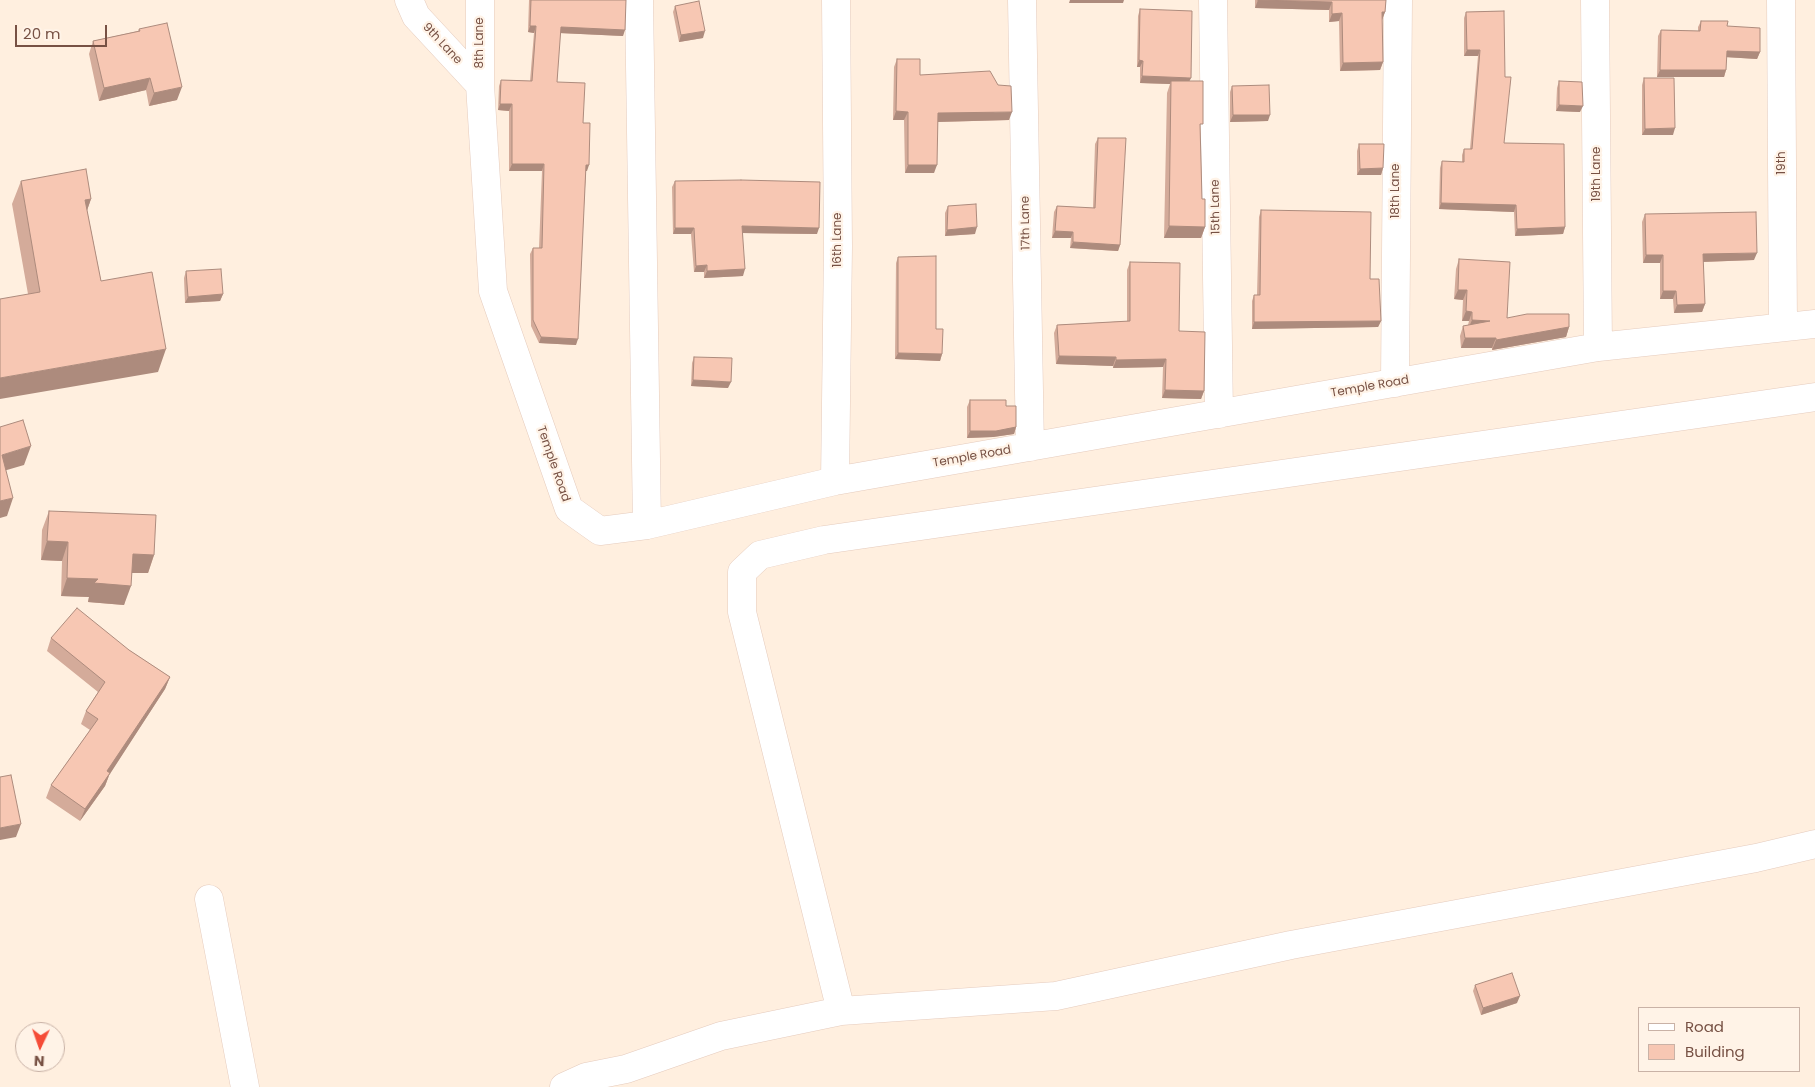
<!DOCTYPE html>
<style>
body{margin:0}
#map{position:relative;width:1815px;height:1087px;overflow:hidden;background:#ffefdf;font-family:Poppins,sans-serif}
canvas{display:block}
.legend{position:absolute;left:1638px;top:1007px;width:162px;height:65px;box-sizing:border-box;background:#fff3e7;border:1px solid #c9b2a6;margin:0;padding:6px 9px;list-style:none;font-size:15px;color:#775144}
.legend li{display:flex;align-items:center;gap:10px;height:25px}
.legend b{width:25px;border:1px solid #c9b2a6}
.north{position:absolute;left:15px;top:1022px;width:50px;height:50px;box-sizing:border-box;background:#fff3e7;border:1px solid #c9b2a6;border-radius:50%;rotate:183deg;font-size:14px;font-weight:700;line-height:20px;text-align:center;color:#775144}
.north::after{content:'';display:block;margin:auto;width:18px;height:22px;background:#f54c37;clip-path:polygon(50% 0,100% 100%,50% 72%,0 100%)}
.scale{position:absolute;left:15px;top:25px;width:92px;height:22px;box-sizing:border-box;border:2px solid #775144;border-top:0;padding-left:6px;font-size:15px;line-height:18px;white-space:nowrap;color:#775144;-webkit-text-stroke:4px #fff3e7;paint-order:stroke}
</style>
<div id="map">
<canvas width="1815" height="1087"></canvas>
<ul class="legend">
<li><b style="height:6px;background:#fff"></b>Road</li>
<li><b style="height:14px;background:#f7c7b3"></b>Building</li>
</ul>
<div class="north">N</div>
<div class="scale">20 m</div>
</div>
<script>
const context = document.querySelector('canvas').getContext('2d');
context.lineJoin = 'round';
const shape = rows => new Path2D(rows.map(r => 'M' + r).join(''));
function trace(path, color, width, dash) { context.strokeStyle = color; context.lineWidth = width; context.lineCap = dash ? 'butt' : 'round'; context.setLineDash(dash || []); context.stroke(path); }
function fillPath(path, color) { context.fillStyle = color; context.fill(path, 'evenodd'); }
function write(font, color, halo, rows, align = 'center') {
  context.font = font + ' Poppins,sans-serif'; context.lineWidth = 4.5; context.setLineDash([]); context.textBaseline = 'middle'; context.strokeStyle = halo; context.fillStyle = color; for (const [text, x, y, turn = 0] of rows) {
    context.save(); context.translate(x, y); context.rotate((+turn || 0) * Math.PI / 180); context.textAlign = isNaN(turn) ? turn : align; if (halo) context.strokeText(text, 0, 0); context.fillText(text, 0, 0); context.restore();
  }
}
const street = shape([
 [409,0,416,16,480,85],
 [480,0,480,85,493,291,569,509,600,531,647,525,835,481,1598,347,1815,324],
 [639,0,647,525],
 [1022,0,1030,447],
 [1213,0,1219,414],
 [1595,0,1598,347],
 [1781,0,1783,326],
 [1395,383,1398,0],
 [835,481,838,246,836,0],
 [209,899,245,1087],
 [841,1011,742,612,742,572,760,555,824,540,1815,397],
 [564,1087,586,1077,626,1069,721,1036,841,1011,1056,996,1291,945,1756,858,1815,844]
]);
trace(street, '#e5cbbd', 29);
trace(street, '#fff', 28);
fillPath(shape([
 [529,0,626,0,623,36,560,33,557,82,583,123,587,171,586,171,576,345,539,343,531,326,530,254,533,248,539,248,542,171,509,171,509,111,498,110,499,86,501,80,530,81,534,33,528,32],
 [1255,0,1386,0,1385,12,1382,20,1383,62,1380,70,1340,71,1339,21,1329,22,1329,10,1255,8],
 [675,6,703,38,679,42,673,12],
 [1140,9,1189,81,1200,130,1202,199,1205,227,1201,238,1164,238,1167,93,1170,84,1140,83,1140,67,1137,67,1138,16],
 [1504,11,1504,143,1565,227,1563,234,1515,236,1514,212,1439,209,1440,168,1442,161,1462,162,1462,155,1464,149,1470,149,1478,56,1464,56,1464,18,1466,12],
 [1701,21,1727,26,1760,52,1757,59,1726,57,1726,70,1724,77,1657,77,1658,36,1661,30,1698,31,1698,27],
 [139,29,177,100,149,106,146,90,99,101,89,54,93,41,138,31],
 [897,59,920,75,1009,120,938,122,934,173,905,173,904,120,893,120,894,67],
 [1644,78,1673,135,1642,135,1642,85],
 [1559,81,1580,112,1556,111,1557,88],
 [1232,86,1268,121,1230,122,1230,92],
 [1098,138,1120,245,1118,251,1070,248,1071,238,1052,238,1054,212,1057,206,1093,208,1095,144],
 [1359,144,1383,168,1381,175,1357,175,1357,151],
 [21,181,91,199,87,210,101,281,158,372,28,294,12,204],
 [675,181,817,234,743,233,743,276,704,278,704,272,694,272,691,234,673,234,672,187],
 [948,206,975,234,945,236,945,213],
 [1261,210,1370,279,1381,321,1378,327,1252,329,1252,301,1254,295,1257,295,1259,217],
 [1645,214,1754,260,1703,262,1705,304,1702,312,1674,313,1673,299,1660,299,1660,263,1643,263,1642,222],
 [898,257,936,329,942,354,940,361,895,359,896,263],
 [1459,259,1507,318,1569,327,1566,337,1492,350,1492,348,1461,348,1460,336,1463,326,1468,325,1469,321,1462,321,1463,300,1454,299,1456,269],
 [1130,262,1179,331,1204,391,1201,399,1162,398,1163,367,1113,368,1113,366,1056,364,1054,333,1057,325,1127,321,1127,270],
 [186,271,223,294,220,301,185,303,184,278],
 [694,357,728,388,691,386,692,363],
 [970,400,1006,406,1016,427,1014,434,993,437,967,438,967,407],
 [49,511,154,555,148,573,132,573,124,605,88,602,89,597,61,596,62,561,41,560,42,530],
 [51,638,129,650,170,677,165,689,110,773,105,786,80,821,46,798,51,785,90,730,81,724,86,711,98,692,47,651],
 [1475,985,1517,1003,1481,1015,1473,991]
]), '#d4ab9a');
fillPath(shape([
 [1070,0,1124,0,1123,3,1069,3],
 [1258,0,1332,2,1329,10,1255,8],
 [1382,12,1385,12,1382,20,1379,20],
 [1342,13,1339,21,1329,22,1332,14],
 [530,26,536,26,534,33,528,32],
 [561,27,625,30,623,36,559,33],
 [705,31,703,38,679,42,681,35],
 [1467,50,1480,50,1478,56,1464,56],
 [1727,51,1760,52,1757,59,1724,57],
 [1139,60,1143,61,1140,67,1137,67],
 [1383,62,1380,70,1340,71,1343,63],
 [1660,70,1726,70,1724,77,1657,77],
 [1142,76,1191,78,1188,84,1171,81,1170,84,1140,83],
 [150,78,146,90,99,101,104,88],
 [182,87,177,100,149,106,154,93],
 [500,104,512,104,509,111,498,110],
 [1559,105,1583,106,1580,112,1556,111],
 [896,111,908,112,904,120,893,120],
 [1012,112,1009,120,935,122,938,113],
 [1233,115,1270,115,1268,121,1230,122],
 [1675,128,1673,135,1642,135,1645,129],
 [512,164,544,164,542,171,509,171],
 [586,165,589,165,587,171,584,171],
 [908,165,937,165,934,173,905,173],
 [1383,168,1381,175,1357,175,1360,169],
 [91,199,83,222,85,200],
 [1441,203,1516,205,1514,212,1439,209],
 [742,226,819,228,817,234,740,233],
 [1169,226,1205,227,1201,238,1164,238],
 [977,227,975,234,945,236,947,230],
 [1565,227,1563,234,1515,236,1517,229],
 [675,228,694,228,691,234,673,234],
 [1055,231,1073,232,1071,238,1052,238],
 [1073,242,1120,245,1118,251,1070,248],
 [1757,253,1754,260,1700,262,1703,254],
 [1646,255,1663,255,1660,263,1643,263],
 [707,265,704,272,694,272,696,266],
 [745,269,743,276,704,278,707,271],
 [1458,290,1467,290,1463,300,1454,299],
 [1663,291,1676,291,1673,299,1660,299],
 [223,294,220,301,185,303,188,297],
 [1705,304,1702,312,1674,313,1677,305],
 [1466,311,1472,312,1469,321,1462,321],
 [1472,320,1490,321,1468,329],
 [1381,321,1378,327,1252,329,1254,322],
 [1569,327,1566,337,1492,350,1496,340],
 [541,337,578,339,576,345,539,343],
 [1465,338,1496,338,1492,348,1461,348],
 [166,349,158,372,0,399,0,378],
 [898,353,942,354,940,361,895,359],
 [1059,356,1116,357,1113,366,1056,364],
 [1166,359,1163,367,1113,368,1116,360],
 [693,380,731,382,728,388,691,386],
 [1165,390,1204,391,1201,399,1162,398],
 [1016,427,1014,434,993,437,967,438,970,431],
 [31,446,24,465,0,472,2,455],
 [13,498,7,516,0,518,0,501],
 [47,541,68,542,62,561,41,560],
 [133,554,154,555,148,573,126,573],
 [67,578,98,579,131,586,124,605,88,602,89,597,61,596],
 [170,677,165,689,108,777,110,773,105,786,80,821,85,809,107,771],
 [21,824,16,837,0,840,0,828],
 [1520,996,1517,1003,1481,1015,1483,1008]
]), '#ad8b7d');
const building = shape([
 [531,0,626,0,625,30,561,27,557,82,585,83,583,123,590,123,589,165,586,165,578,339,541,337,533,320,533,248,542,248,544,164,512,164,512,104,500,104,501,80,532,81,536,26,530,26,531,0],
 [1258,0,1386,0,1385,12,1382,12,1383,62,1343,63,1342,13,1332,14,1332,2,1258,0],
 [699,1,705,31,681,35,675,6,699,1],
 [1140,9,1192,11,1191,78,1142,76,1143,61,1139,60,1140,9],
 [1504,11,1505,77,1511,77,1504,143,1564,144,1565,227,1517,229,1516,205,1441,203,1442,161,1464,162,1464,149,1472,149,1480,50,1467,50,1466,12,1504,11],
 [1701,21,1728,21,1727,26,1760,28,1760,52,1727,51,1726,70,1660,70,1661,30,1700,31,1701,21],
 [167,23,182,87,154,93,150,78,104,88,93,41,140,31,139,29,167,23],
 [897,59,920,59,920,75,990,71,998,85,1011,86,1012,112,938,113,937,165,908,165,908,112,896,111,897,59],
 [1644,78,1674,78,1675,128,1645,129,1644,78],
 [1171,81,1203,81,1203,124,1200,124,1202,199,1205,199,1205,227,1169,226,1171,81],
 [1559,81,1582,82,1583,106,1559,105,1559,81],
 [1269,85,1270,115,1233,115,1232,86,1269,85],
 [1098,138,1126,138,1120,245,1073,242,1073,232,1055,231,1057,206,1095,208,1098,138],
 [1359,144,1384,144,1383,168,1360,169,1359,144],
 [86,169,91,199,85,200,101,281,152,272,166,349,0,378,0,299,40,292,21,181,86,169],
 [741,180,820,182,819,228,742,226,745,269,707,271,707,265,696,266,694,228,675,228,675,181,741,180],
 [976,204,977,227,947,230,948,206,976,204],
 [1261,210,1371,212,1370,279,1379,279,1381,321,1254,322,1254,295,1260,295,1261,210],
 [1756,212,1757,253,1703,254,1705,304,1677,305,1676,291,1663,291,1663,255,1646,255,1645,214,1756,212],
 [936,256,936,329,943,329,942,354,898,353,898,257,936,256],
 [1459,259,1510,262,1507,318,1527,314,1569,314,1569,327,1496,340,1496,338,1465,338,1463,326,1490,321,1472,320,1472,312,1466,311,1467,290,1458,290,1459,259],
 [1130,262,1180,263,1179,331,1205,332,1204,391,1165,390,1166,359,1116,360,1116,357,1059,356,1057,325,1130,321,1130,262],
 [221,269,223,294,188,297,186,271,221,269],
 [694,357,732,358,731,382,693,380,694,357],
 [970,400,1006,400,1006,406,1016,406,1016,427,996,431,970,431,970,400],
 [23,420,31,446,2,455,13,498,0,501,0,427,23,420],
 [49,511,156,515,154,555,133,554,131,586,94,583,98,579,67,578,68,542,47,541,49,511],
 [77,608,129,650,170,677,107,771,110,773,85,809,51,785,98,719,86,711,105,682,51,638,77,608],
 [11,775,21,824,0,828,0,777,11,775],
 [1512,973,1520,996,1483,1008,1475,985,1512,973]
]);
fillPath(building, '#f7c7b3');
trace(building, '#ad8b7d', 1);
write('12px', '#775144', '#fff3e7', [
 ["8th Lane",480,43,-90],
 ["9th Lane",442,44,47],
 ["19th",1782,163,-90],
 ["19th Lane",1597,174,-90],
 ["18th Lane",1396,191,-90],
 ["15th Lane",1216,207,-91],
 ["17th Lane",1026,223,-91],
 ["16th Lane",838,240,-90],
 ["Temple Road",1370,387,-10],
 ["Temple Road",972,457,-10],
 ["Temple Road",553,464,71]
]);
</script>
